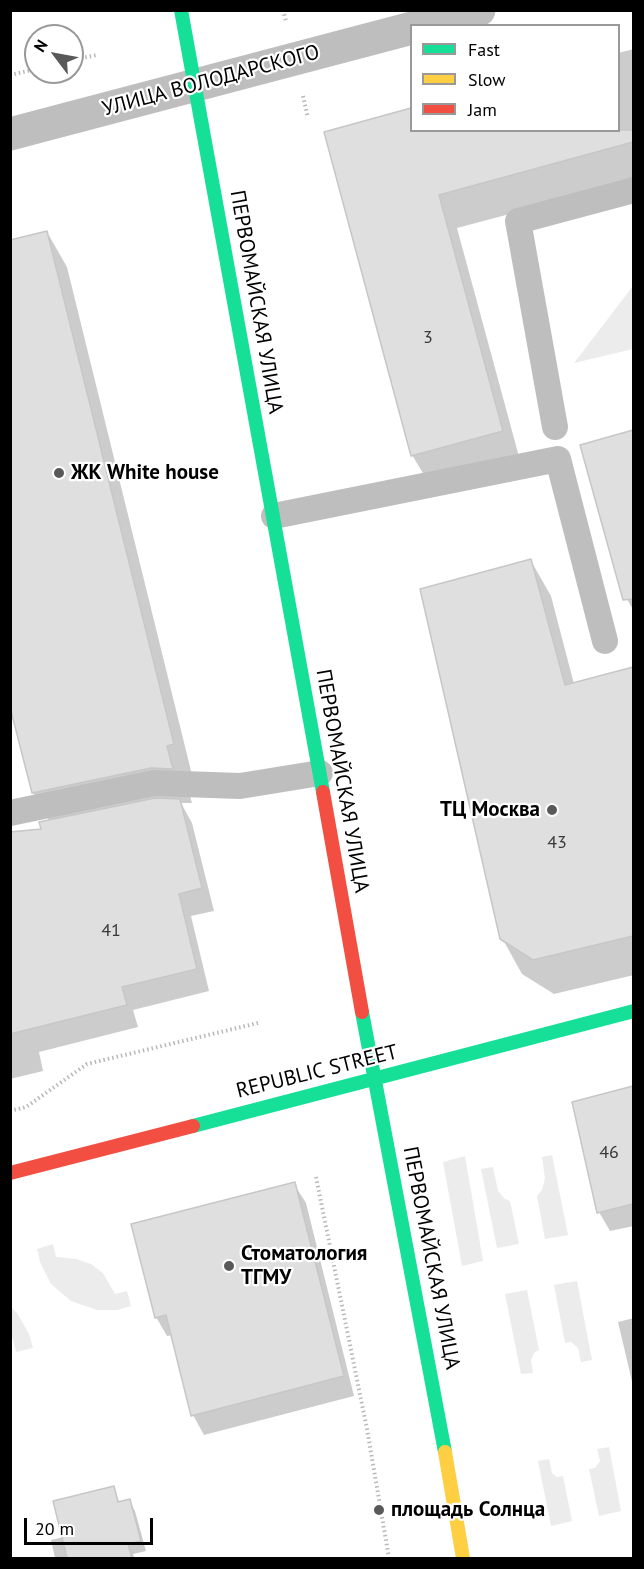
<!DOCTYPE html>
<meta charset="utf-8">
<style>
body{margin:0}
#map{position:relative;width:644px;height:1569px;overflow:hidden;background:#fff;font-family:"PT Sans",sans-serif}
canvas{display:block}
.frame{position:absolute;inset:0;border:12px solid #000;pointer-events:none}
.legend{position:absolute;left:410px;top:24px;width:210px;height:108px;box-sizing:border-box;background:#fff;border:2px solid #999;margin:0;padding:8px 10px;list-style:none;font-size:18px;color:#000}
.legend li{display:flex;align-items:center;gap:12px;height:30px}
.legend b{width:30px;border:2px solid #999}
.north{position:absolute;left:24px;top:24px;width:60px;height:60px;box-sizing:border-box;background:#fff;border:2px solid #999;border-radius:50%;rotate:302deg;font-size:16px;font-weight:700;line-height:24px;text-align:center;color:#000}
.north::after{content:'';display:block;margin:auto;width:21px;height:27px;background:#595959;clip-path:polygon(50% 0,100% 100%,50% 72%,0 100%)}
.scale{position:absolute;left:24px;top:1518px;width:129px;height:27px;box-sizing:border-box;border:3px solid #000;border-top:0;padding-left:8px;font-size:18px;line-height:21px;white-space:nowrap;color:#000;-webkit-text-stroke:4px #fff;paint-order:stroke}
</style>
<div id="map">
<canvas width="644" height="1569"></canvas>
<div class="frame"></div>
<ul class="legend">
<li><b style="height:8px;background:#16e098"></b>Fast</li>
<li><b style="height:8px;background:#ffcf43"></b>Slow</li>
<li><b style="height:8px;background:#f24e42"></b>Jam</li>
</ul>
<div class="north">N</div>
<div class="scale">20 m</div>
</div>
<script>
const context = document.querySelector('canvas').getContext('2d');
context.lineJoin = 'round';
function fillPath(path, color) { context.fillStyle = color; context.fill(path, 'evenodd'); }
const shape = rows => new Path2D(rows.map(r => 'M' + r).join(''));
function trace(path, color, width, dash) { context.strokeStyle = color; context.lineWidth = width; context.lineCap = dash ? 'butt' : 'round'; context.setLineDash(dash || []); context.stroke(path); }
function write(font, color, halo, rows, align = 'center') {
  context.font = font + ' "PT Sans",sans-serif'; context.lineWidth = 4.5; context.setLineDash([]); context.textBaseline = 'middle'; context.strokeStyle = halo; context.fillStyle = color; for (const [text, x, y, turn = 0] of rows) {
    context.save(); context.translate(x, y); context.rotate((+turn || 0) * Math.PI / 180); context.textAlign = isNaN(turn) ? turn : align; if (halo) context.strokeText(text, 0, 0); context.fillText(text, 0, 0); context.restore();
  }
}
fillPath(shape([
 [633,286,633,349,574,363],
 [552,1155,568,1235,545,1239,537,1196,542,1190,545,1178,542,1157],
 [465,1156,483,1261,462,1266,443,1162],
 [493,1167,498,1191,505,1199,510,1201,519,1244,497,1248,481,1169],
 [53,1244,56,1257,76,1259,91,1264,103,1273,115,1294,127,1291,131,1306,117,1310,97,1310,71,1301,51,1284,40,1262,37,1249],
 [577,1281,592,1360,581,1362,578,1348,571,1342,565,1343,554,1285],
 [527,1290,539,1350,534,1353,531,1360,533,1373,521,1374,505,1294],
 [11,1307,17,1313,29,1334,33,1348,16,1352,13,1339,11,1338],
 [609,1447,621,1511,599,1516,589,1469,595,1468,600,1461,597,1449],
 [549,1459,552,1473,557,1477,563,1476,572,1521,551,1526,538,1461]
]), '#ececec');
fillPath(shape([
 [634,49,634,181,457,228,521,464,432,488,412,455,326,133,412,110,412,130,618,130,618,53],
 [47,232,67,267,193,779,186,781,192,803,181,803,192,823,214,911,191,916,209,991,133,1010,138,1027,39,1052,43,1071,10,1079,10,846,44,837,50,822,33,793],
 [634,432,634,611,622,591,582,446],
 [531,561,551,596,574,684,634,668,634,975,554,994,522,974,502,938],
 [634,1088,634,1226,610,1231,599,1212,574,1103],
 [294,1184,306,1203,354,1396,204,1435,193,1415,173,1335,167,1336,156,1317],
 [634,1318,634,1390,618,1322],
 [113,1488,120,1503,129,1501,135,1511,146,1551,133,1554,134,1558,55,1558,51,1540,64,1537]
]), '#0003');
const building = shape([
 [411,108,411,130,633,130,633,142,439,195,503,431,411,456,324,132,411,108],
 [47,231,174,744,167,746,173,769,151,768,32,793,10,707,10,240,47,231],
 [633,430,633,599,623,600,580,445,633,430],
 [531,559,565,685,633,667,633,936,533,960,500,939,420,589,531,559],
 [155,798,180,799,202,888,179,894,197,969,122,987,127,1005,10,1034,10,832,41,829,39,822,155,798],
 [633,1086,633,1204,597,1213,572,1102,633,1086],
 [295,1182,344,1376,191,1416,166,1315,155,1318,131,1224,295,1182],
 [114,1486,118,1502,130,1499,141,1541,128,1544,132,1558,67,1558,53,1501,114,1486]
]);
fillPath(building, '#dfdfdf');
trace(building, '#c7c7c7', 1.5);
trace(shape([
 [283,10,286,21],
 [72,60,97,55],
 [10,75,36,69],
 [303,96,308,118],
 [10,1111,26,1107,87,1064,258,1023],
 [316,1177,367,1429,389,1558]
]), '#b9b9b9', 4, [1.5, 3]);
trace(shape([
 [555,427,518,221,634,190],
 [274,516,558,459,605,641],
 [10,813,154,783,240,786,320,773]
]), '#bebebe', 26);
trace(shape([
 [421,26,479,10],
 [10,134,412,28]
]), '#bebebe', 33);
trace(shape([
 [181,10,323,792],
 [362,1012,445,1452],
 [193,1126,634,1011]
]), '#16e098', 14);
trace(shape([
 [445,1452,463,1558]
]), '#ffcf43', 14);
trace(shape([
 [323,792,362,1012],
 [10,1173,193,1126]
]), '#f24e42', 14);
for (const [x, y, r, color] of [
 [59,473,6,"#595959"],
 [552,810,6,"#595959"],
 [229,1266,6,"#595959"],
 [379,1510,6,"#595959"]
]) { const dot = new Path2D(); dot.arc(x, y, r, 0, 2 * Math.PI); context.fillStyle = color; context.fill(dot); trace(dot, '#fff', 2); }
write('18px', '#383838', null, [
 ["3",428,338],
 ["43",557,843],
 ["41",111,931],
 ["46",609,1153]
]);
write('21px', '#000', '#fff', [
 ["УЛИЦА ВОЛОДАРСКОГО",211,81,-15],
 ["ПЕРВОМАЙСКАЯ УЛИЦА",256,302,80],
 ["ПЕРВОМАЙСКАЯ УЛИЦА",342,781,80],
 ["REPUBLIC STREET",317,1072,-14],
 ["ПЕРВОМАЙСКАЯ УЛИЦА",431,1258,79]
]);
write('bold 21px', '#000', '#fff', [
 ["ЖК White house",71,473],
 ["ТЦ Москва",540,810,"right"],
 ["Стоматология",241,1254],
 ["ТГМУ",241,1278],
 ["площадь Солнца",391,1510]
], 'left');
</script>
